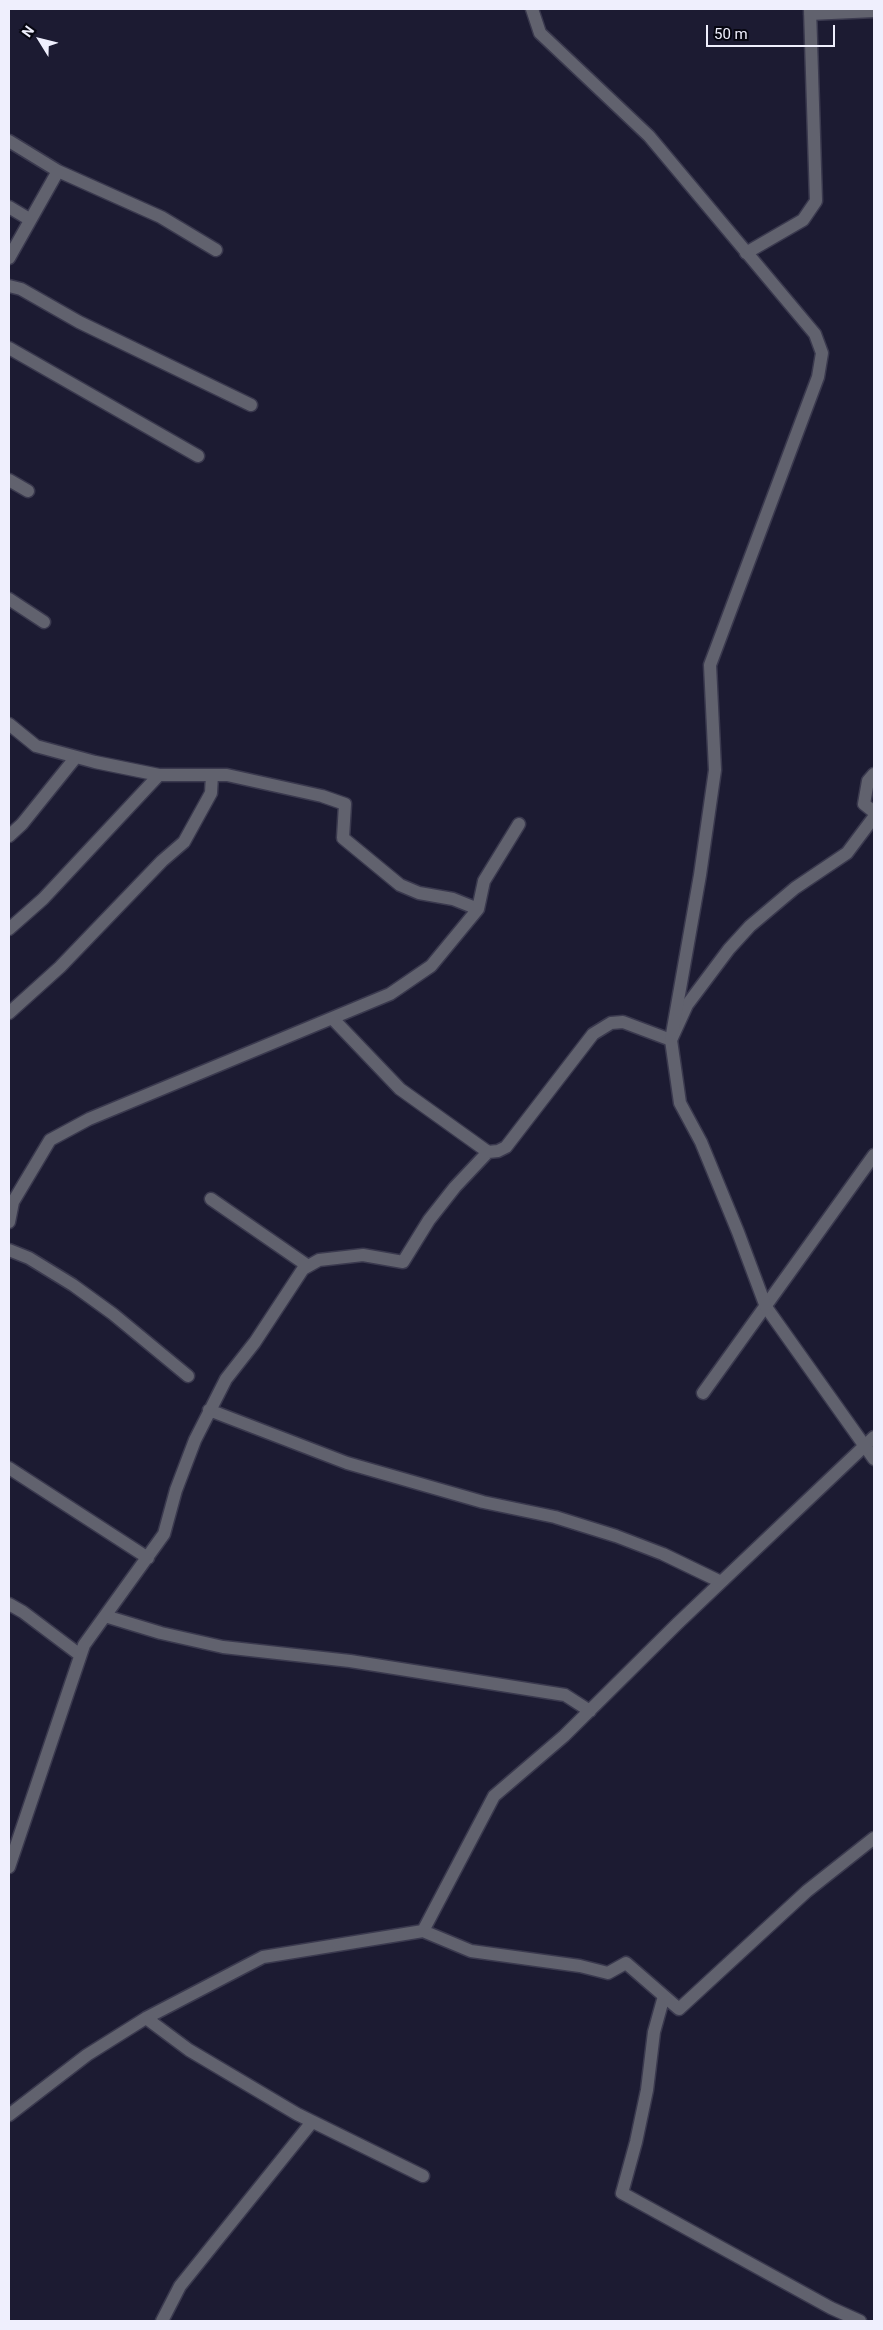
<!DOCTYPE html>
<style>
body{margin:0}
#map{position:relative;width:883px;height:2330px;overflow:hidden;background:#1c1b32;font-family:Roboto,sans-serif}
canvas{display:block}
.frame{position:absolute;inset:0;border:10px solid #efeffd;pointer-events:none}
.north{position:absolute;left:15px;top:15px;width:50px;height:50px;-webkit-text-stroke:4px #070711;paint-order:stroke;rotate:306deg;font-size:14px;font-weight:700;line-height:20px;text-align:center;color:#efeffd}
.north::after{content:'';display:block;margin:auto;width:18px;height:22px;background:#efeffd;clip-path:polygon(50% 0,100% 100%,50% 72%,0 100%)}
.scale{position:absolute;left:706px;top:25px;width:129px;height:22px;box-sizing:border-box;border:2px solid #efeffd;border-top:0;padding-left:6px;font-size:15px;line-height:18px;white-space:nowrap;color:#efeffd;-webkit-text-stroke:4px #070711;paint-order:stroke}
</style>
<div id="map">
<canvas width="883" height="2330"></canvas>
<div class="frame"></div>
<div class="north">N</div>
<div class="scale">50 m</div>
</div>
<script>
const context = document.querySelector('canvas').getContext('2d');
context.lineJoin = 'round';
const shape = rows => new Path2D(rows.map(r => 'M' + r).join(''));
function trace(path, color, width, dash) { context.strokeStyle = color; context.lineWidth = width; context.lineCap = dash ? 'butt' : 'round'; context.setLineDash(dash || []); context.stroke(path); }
const minor = shape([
 [810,14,874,11],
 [9,141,58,171,9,258],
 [58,171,161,217,216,250],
 [9,207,29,219],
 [746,253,803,220,816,201,810,9],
 [9,286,21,289,79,322,251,405],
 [9,348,198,456],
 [9,480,28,491],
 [9,599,44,622],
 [9,724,36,746,95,762,159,775,227,775,322,796,345,804,343,838,400,885,419,893,453,899,478,909],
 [874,774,868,781,864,804,874,812],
 [9,836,22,824,76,757],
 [9,929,43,899,159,775],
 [9,1013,60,967,162,861,184,842,211,793,212,775],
 [333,1019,400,1089,488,1152,498,1151,506,1147,593,1034,611,1023,623,1022,671,1040,687,1005,729,949,750,926,795,888,847,853,874,817],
 [211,1199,308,1266],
 [9,1222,13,1202,50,1140,89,1119,390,994,431,966,478,909,484,881,519,824],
 [9,1250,29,1258,73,1285,113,1314,188,1376],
 [703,1393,874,1155],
 [209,1410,347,1463,483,1502,555,1517,616,1536,663,1554,721,1582],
 [9,1468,148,1558],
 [9,1604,23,1612,80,1655],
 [105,1616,161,1633,223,1647,350,1661,565,1695,590,1711],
 [9,1867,84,1645,164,1534,176,1490,195,1440,226,1379,255,1342,303,1269,319,1260,363,1255,403,1262,429,1220,455,1187,488,1152],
 [423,1931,494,1796,564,1736,678,1623,874,1437],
 [664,1996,654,2032,647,2090,636,2142,622,2193,831,2308,860,2321],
 [146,2018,189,2050,297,2114,423,2176],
 [9,2115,87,2055,146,2018,263,1957,423,1931,471,1951,580,1966,608,1973,626,1963,679,2009,807,1891,874,1838],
 [162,2321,180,2286,312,2122]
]);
const tertiary = shape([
 [532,9,540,33,649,136,815,334,822,353,818,377,710,665,715,770,700,875,671,1040,680,1103,701,1142,738,1232,766,1307,874,1459]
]);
trace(minor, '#3a394e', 15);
trace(tertiary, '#3a394e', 15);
trace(minor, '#61626e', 12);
trace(tertiary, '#61626e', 12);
</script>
